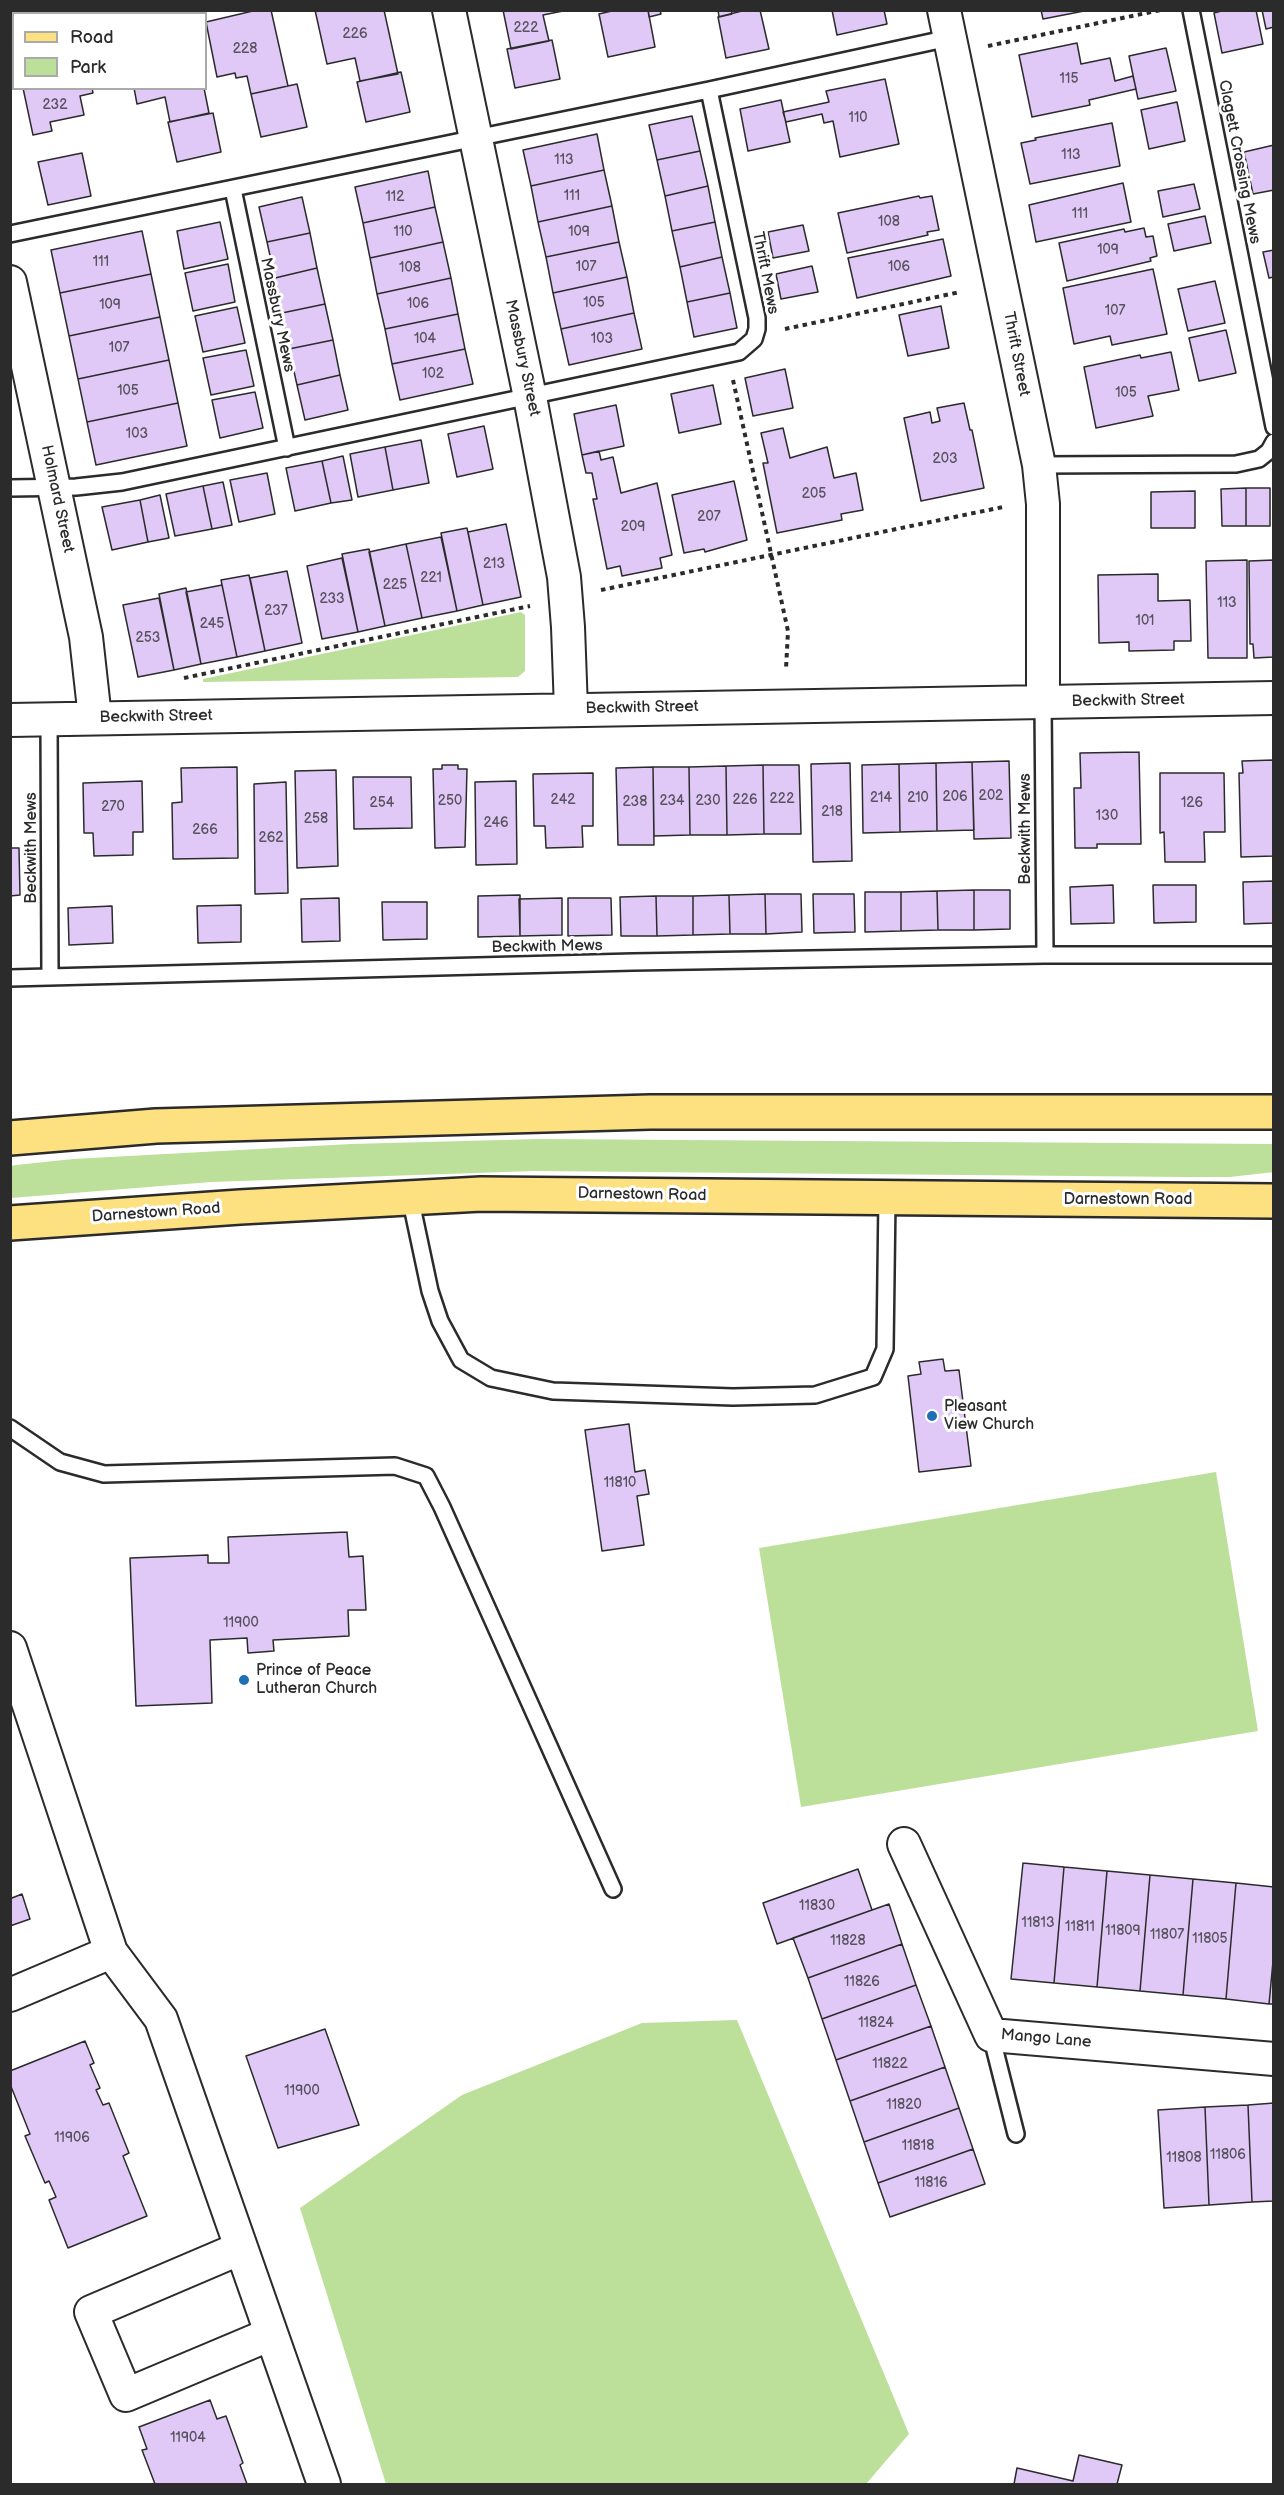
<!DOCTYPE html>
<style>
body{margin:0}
#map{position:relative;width:1284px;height:2495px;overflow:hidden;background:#fff;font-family:"Balsamiq Sans",sans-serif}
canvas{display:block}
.frame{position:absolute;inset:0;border:12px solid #2b2b2b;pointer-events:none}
.legend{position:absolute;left:12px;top:12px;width:195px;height:78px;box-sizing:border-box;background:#fff;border:2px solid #aaa;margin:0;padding:8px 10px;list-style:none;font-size:18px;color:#2b2b2b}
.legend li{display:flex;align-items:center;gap:12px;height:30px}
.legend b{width:30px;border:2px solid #aaa}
</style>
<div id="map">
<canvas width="1284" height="2495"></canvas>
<div class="frame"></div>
<ul class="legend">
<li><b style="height:8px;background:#fde080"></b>Road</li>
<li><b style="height:16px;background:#bce09a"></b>Park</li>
</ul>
</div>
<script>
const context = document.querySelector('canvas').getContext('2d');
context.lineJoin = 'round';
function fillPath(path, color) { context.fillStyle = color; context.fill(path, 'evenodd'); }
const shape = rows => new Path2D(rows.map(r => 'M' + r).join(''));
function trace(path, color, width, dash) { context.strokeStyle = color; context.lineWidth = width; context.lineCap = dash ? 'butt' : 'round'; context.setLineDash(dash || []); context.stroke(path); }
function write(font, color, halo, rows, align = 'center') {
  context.font = font + ' "Balsamiq Sans",sans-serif'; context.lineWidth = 6; context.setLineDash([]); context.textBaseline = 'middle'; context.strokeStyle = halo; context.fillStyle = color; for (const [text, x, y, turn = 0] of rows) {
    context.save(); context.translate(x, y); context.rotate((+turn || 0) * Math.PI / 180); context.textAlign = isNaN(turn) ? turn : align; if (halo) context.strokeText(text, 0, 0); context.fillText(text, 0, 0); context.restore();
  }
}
fillPath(shape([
 [521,612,525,615,525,671,518,677,203,682,203,679],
 [539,1139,1273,1144,1274,1172,1230,1177,1183,1177,534,1171,211,1182,11,1198,11,1166,16,1165,73,1159,351,1144],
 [1216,1472,1258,1731,801,1807,759,1548],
 [737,2020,909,2434,866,2484,386,2484,300,2208,462,2095,642,2023]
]), '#bce09a');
const building = shape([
 [172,10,187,10,188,14,158,14,172,10],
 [257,10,271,10,288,86,251,94,247,76,236,78,235,73,217,77,206,22,257,10],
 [315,10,384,10,398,74,360,81,355,58,327,64,315,10],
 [503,10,568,10,543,15,549,41,511,49,503,10],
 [616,10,648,10,655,47,608,57,599,14,616,10],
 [648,10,660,10,661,14,649,17,648,10],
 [718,10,731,10,732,14,719,17,718,10],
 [746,10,760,10,769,49,726,58,718,17,746,10],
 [832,10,884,10,887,24,837,35,832,10],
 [1041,10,1084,10,1084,11,1043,19,1041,10],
 [1225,10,1256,10,1263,44,1222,53,1214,13,1225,10],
 [1262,10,1274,10,1274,27,1266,29,1262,10],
 [552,40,560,79,515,88,507,49,552,40],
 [1077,43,1081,64,1110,58,1115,81,1133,76,1136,89,1089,100,1090,105,1032,117,1019,55,1077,43],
 [1166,48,1176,91,1138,99,1129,56,1166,48],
 [401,72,410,112,366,122,357,82,401,72],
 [885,79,899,144,840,157,833,121,824,123,822,114,786,122,783,112,829,102,826,91,885,79],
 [297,84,307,127,261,137,251,94,297,84],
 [23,88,92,88,93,93,80,96,84,115,50,122,52,131,33,135,23,88],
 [134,88,204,88,209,113,170,122,165,97,137,104,134,88],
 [781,100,790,142,748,151,740,109,781,100],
 [1177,102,1185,141,1149,149,1141,110,1177,102],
 [213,113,221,152,177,162,168,122,213,113],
 [692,116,700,151,657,160,649,125,692,116],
 [1112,123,1120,166,1030,184,1021,143,1036,140,1035,138,1112,123],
 [597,134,604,170,531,186,523,150,597,134],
 [1274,145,1274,190,1253,194,1244,152,1274,145],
 [700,151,708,186,665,196,657,160,700,151],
 [82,153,91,196,48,205,38,162,82,153],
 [604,170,612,206,538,222,531,186,604,170],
 [428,171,435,207,363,223,355,187,428,171],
 [1123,183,1131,222,1036,242,1029,205,1123,183],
 [1194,184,1200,209,1163,217,1158,191,1194,184],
 [708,186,715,222,672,231,665,196,708,186],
 [919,196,920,198,932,196,939,230,927,232,928,235,847,253,838,213,919,196],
 [302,197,310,233,267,242,259,207,302,197],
 [612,206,619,242,546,257,538,222,612,206],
 [435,207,443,242,370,258,363,223,435,207],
 [1205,216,1211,243,1174,251,1168,224,1205,216],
 [220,222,228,259,184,269,177,231,220,222],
 [715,222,722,257,680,267,672,231,715,222],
 [803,225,809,251,773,258,768,232,803,225],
 [1144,228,1146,237,1153,236,1157,256,1150,258,1151,261,1067,281,1059,243,1124,229,1125,232,1144,228],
 [142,231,151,274,60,293,51,250,142,231],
 [310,233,317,268,275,278,267,242,310,233],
 [943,239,951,276,857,298,848,258,943,239],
 [443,242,451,278,377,294,370,258,443,242],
 [619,242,627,277,553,293,546,257,619,242],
 [1274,250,1274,277,1269,278,1263,252,1274,250],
 [722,257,730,293,687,302,680,267,722,257],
 [228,264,235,302,193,311,185,273,228,264],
 [812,266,818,292,781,299,776,274,812,266],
 [317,268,325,304,282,313,275,278,317,268],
 [1153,269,1167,334,1112,345,1110,336,1074,344,1063,288,1153,269],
 [151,274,160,317,69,336,60,293,151,274],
 [627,277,634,313,561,329,553,293,627,277],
 [451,278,458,314,385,329,377,294,451,278],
 [1215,281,1225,323,1188,331,1178,289,1215,281],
 [730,293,737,328,694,337,687,302,730,293],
 [325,304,333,340,289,349,282,313,325,304],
 [941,306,949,348,908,356,899,315,941,306],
 [237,307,245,343,203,352,195,316,237,307],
 [634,313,642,349,569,365,561,329,634,313],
 [458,314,465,349,392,364,385,329,458,314],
 [160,317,169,360,78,379,69,336,160,317],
 [1226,330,1236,373,1199,381,1189,338,1226,330],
 [333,340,340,375,297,385,289,349,333,340],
 [465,349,473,384,400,400,392,364,465,349],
 [246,350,254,386,211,395,203,358,246,350],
 [1171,352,1179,390,1148,396,1153,416,1096,428,1084,367,1140,355,1141,358,1171,352],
 [169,360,178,403,87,422,78,379,169,360],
 [785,369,793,408,753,416,745,378,785,369],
 [340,375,348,410,305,420,297,385,340,375],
 [713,385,721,424,679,433,671,394,713,385],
 [255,392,263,428,220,438,212,400,255,392],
 [178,403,187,446,96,465,87,422,178,403],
 [964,403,970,430,972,430,984,488,921,501,904,418,930,412,932,423,940,421,937,408,964,403],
 [616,405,624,446,582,455,574,414,616,405],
 [484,426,493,469,457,477,448,434,484,426],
 [783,428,790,458,827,447,834,478,856,473,863,510,841,514,842,520,777,533,763,463,768,463,761,433,783,428],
 [421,440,429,483,393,490,385,447,421,440],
 [385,447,393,490,358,497,350,454,385,447],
 [599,451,601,460,613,457,621,493,657,483,672,555,660,558,662,568,622,576,620,566,607,569,593,499,597,499,592,473,586,473,582,455,599,451],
 [343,456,352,500,331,503,322,461,343,456],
 [322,461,331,503,295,511,286,468,322,461],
 [267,473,275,514,239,522,230,480,267,473],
 [734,481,747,540,705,552,704,549,684,553,672,495,734,481],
 [223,482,232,525,212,529,203,486,223,482],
 [203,486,212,529,175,536,166,494,203,486],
 [1246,488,1270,488,1270,526,1246,526,1246,488],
 [1246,488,1246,526,1222,526,1221,489,1246,488],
 [1195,491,1195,528,1151,528,1151,492,1195,491],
 [160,495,169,538,148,542,140,500,160,495],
 [140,500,148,542,112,550,102,507,140,500],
 [506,524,521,597,483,605,468,532,506,524],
 [467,528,483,605,457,611,441,533,467,528],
 [441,537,457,611,422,618,406,544,441,537],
 [406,544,422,618,385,626,369,552,406,544],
 [369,549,385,626,358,632,342,554,369,549],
 [342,558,358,632,322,639,307,566,342,558],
 [1247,560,1247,658,1208,658,1206,561,1247,560],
 [1274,560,1274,657,1254,658,1253,644,1250,644,1249,561,1274,560],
 [287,571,302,643,265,651,250,578,287,571],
 [1158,574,1158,601,1190,600,1191,641,1174,641,1174,650,1129,651,1129,642,1099,643,1098,575,1158,574],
 [249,575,265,651,237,657,221,580,249,575],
 [222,585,237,657,201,664,186,592,222,585],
 [186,588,201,664,174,670,159,594,186,588],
 [159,598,174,670,138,677,123,605,159,598],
 [1139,752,1141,844,1097,844,1097,848,1075,848,1074,788,1081,788,1080,753,1139,752],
 [1274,760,1274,856,1241,857,1239,773,1243,773,1242,761,1274,760],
 [1009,761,1011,838,974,839,972,762,1009,761],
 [972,762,974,830,937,831,936,763,972,762],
 [850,763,852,861,813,862,811,764,850,763],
 [936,763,937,831,900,832,899,764,936,763],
 [899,764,900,832,863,833,862,765,899,764],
 [442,765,458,765,458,769,467,769,465,847,435,848,433,769,442,769,442,765],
 [763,765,799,765,801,834,764,834,763,765],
 [763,765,764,834,727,835,726,766,763,765],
 [726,766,727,835,690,835,689,767,726,766],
 [237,767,238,858,173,859,172,803,182,802,181,768,237,767],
 [653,767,654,845,618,845,616,768,653,767],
 [653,767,689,767,690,835,654,836,653,767],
 [336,770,338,866,297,868,295,771,336,770],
 [593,773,593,826,582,826,583,847,546,848,545,826,534,826,533,774,593,773],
 [1160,773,1224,773,1225,832,1204,832,1205,862,1165,862,1164,832,1160,833,1160,773],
 [353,777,411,777,412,828,354,829,353,777],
 [142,781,143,832,133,832,133,855,94,856,93,833,84,833,83,783,142,781],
 [516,781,517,864,476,865,475,782,516,781],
 [286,782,288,893,255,894,254,784,286,782],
 [10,848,19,848,20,895,10,896,10,848],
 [1274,881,1274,923,1244,924,1243,882,1274,881],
 [1113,885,1114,923,1071,924,1070,887,1113,885],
 [1153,885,1196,885,1196,922,1154,923,1153,885],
 [974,890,1010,890,1010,929,974,930,974,890],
 [974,890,974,930,938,930,937,891,974,890],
 [937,891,938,930,901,931,901,892,937,891],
 [865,892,901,892,901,931,865,932,865,892],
 [765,894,801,894,802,932,766,934,765,894],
 [765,894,766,934,730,934,729,895,765,894],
 [813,894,854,894,855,932,814,933,813,894],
 [520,895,520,936,478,937,478,896,520,895],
 [729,895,730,934,693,935,693,896,729,895],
 [656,896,693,896,693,935,657,936,656,896],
 [656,896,657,936,621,936,620,897,656,896],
 [339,898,340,941,302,942,301,899,339,898],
 [562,898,562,935,520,936,519,899,562,898],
 [568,898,611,898,612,935,568,936,568,898],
 [382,902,427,902,427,939,383,940,382,902],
 [241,905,241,942,198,943,197,906,241,905],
 [112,906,113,943,69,945,68,908,112,906],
 [943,1359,945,1371,959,1370,971,1466,919,1472,908,1376,921,1374,919,1362,943,1359],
 [629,1424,635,1472,645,1470,649,1494,637,1496,644,1545,602,1551,585,1430,629,1424],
 [347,1532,349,1557,363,1556,366,1610,348,1610,349,1636,273,1640,274,1651,248,1653,247,1638,210,1640,212,1703,136,1706,130,1558,208,1555,208,1563,229,1563,228,1537,347,1532],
 [1023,1863,1064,1867,1054,1983,1011,1979,1023,1863],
 [1064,1867,1107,1871,1097,1987,1054,1983,1064,1867],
 [858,1869,872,1910,777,1944,763,1903,858,1869],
 [1107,1871,1150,1875,1140,1991,1097,1987,1107,1871],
 [1150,1875,1193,1879,1183,1995,1140,1991,1150,1875],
 [1193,1879,1236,1883,1226,1999,1183,1995,1193,1879],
 [1236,1883,1274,1887,1274,1951,1269,2004,1226,1999,1236,1883],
 [10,1894,12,1898,22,1894,30,1919,10,1926,10,1894],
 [889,1904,902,1944,808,1978,793,1938,889,1904],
 [902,1944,916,1985,822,2019,808,1978,902,1944],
 [1274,1951,1274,2004,1269,2004,1274,1951],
 [916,1985,931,2026,836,2060,822,2019,916,1985],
 [931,2026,945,2067,850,2101,836,2060,931,2026],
 [325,2029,359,2125,278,2148,246,2056,325,2029],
 [85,2041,94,2063,90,2065,100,2088,96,2090,103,2105,109,2103,129,2153,123,2156,147,2216,68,2248,49,2200,56,2197,49,2181,45,2183,25,2136,30,2134,10,2084,10,2071,85,2041],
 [945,2067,959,2108,864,2142,850,2101,945,2067],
 [1274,2103,1274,2201,1252,2202,1248,2105,1274,2103],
 [1248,2105,1252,2202,1209,2205,1205,2107,1248,2105],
 [1205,2107,1209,2205,1164,2208,1158,2110,1205,2107],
 [959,2108,973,2149,878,2183,864,2142,959,2108],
 [973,2149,985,2184,890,2217,878,2183,973,2149],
 [210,2400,217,2419,226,2416,243,2463,240,2465,247,2484,155,2484,142,2450,147,2449,139,2427,210,2400],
 [1079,2455,1122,2465,1117,2484,1014,2484,1017,2468,1073,2481,1079,2455]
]);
fillPath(building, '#e0c8f7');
trace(building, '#2b2b2b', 1.5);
const service = shape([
 [1191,10,1274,427],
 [233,189,287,448],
 [10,234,709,90,949,38],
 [1039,465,1236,464,1259,459,1269,451,1274,442],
 [10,488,76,487,122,482,739,352,754,339,757,329,757,318,709,90],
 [1043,702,1045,955],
 [49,719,50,977],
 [10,978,633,962,1045,955,1274,955],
 [410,1197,430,1291,440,1321,461,1360,491,1378,553,1391,733,1397,815,1395,873,1377,885,1349,887,1198],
 [10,1428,60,1462,104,1474,395,1466,426,1476,442,1507,613,1889],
 [991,2035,1016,2134]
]);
const minor = shape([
 [449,10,530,397,564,577,568,627,571,709],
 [944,10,1039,465,1043,504,1043,702],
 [10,282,86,637,95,718],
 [10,720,1274,698],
 [10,1648,111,1952,161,2019,324,2484],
 [904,1844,991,2035,1274,2059],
 [10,1995,111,1952],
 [241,2248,91,2312,126,2395,271,2334]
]);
const primary = shape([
 [10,1138,156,1126,650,1112,1274,1112],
 [10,1223,240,1207,481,1194,1274,1201]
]);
trace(service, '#2b2b2b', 20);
trace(minor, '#2b2b2b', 36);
trace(primary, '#2b2b2b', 38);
trace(shape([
 [988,46,1161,10],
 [785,329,960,292],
 [733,380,788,631,786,669],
 [601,590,1003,507],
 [184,678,530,606]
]), '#2b2b2b', 4, [4.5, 4.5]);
trace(service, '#fff', 15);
trace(minor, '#fff', 32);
trace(primary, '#fde080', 33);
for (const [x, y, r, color] of [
 [932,1416,6,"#1f6fb2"],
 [244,1680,6,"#1f6fb2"]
]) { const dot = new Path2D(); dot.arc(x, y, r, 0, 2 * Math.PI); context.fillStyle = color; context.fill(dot); trace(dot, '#fff', 2); }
write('14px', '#58525e', null, [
 ["222",526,28],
 ["226",355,34],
 ["228",245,49],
 ["115",1069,79],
 ["232",55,105],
 ["110",858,118],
 ["113",1071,155],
 ["113",564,160],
 ["111",572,196],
 ["112",395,197],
 ["111",1080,214],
 ["108",889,222],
 ["110",403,232],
 ["109",579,232],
 ["109",1108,250],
 ["111",101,262],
 ["107",586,267],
 ["106",899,267],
 ["108",410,268],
 ["105",594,303],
 ["106",418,304],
 ["109",110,305],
 ["107",1115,311],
 ["104",425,339],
 ["103",602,339],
 ["107",119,348],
 ["102",433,374],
 ["105",128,391],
 ["105",1126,393],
 ["103",137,434],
 ["203",945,459],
 ["205",814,494],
 ["207",709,517],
 ["209",633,527],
 ["213",494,564],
 ["221",431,578],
 ["225",395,585],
 ["233",332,599],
 ["113",1227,603],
 ["237",276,611],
 ["101",1145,621],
 ["245",212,624],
 ["253",148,638],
 ["202",991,796],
 ["206",955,797],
 ["214",881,798],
 ["210",918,798],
 ["222",782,799],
 ["242",563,800],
 ["226",745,800],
 ["250",450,801],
 ["234",672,801],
 ["230",708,801],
 ["238",635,802],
 ["254",382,803],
 ["126",1192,803],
 ["270",113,807],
 ["218",832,812],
 ["130",1107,816],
 ["258",316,819],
 ["246",496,823],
 ["266",205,830],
 ["262",271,838],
 ["11810",620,1483],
 ["11900",241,1623],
 ["11830",817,1906],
 ["11813",1038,1923],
 ["11811",1080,1927],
 ["11809",1123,1931],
 ["11807",1167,1935],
 ["11805",1210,1939],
 ["11828",848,1941],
 ["11826",862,1982],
 ["11824",876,2023],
 ["11822",890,2064],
 ["11900",302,2091],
 ["11820",904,2105],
 ["11906",72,2138],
 ["11818",918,2146],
 ["11806",1228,2155],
 ["11808",1184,2158],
 ["11816",931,2183],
 ["11904",188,2438]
]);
write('16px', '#2b2b2b', '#fff', [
 ["Clagett Crossing Mews",1239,162,79],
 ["Thrift Mews",765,273,79],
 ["Massbury Mews",277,315,78],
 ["Thrift Street",1016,354,79],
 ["Massbury Street",522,358,78],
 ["Holmard Street",57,499,78],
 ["Beckwith Street",1128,701,-1],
 ["Beckwith Street",642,708,-1],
 ["Beckwith Street",156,717,-1],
 ["Beckwith Mews",1026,829,-90],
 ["Beckwith Mews",32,848,-90],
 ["Beckwith Mews",547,947,-1],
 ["Darnestown Road",642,1195,1],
 ["Darnestown Road",1128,1200],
 ["Darnestown Road",156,1213,-4],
 ["Mango Lane",1046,2039,5]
]);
write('16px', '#2b2b2b', '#fff', [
 ["Pleasant",944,1407],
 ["View Church",944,1425],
 ["Prince of Peace",256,1671],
 ["Lutheran Church",256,1689]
], 'left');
</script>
